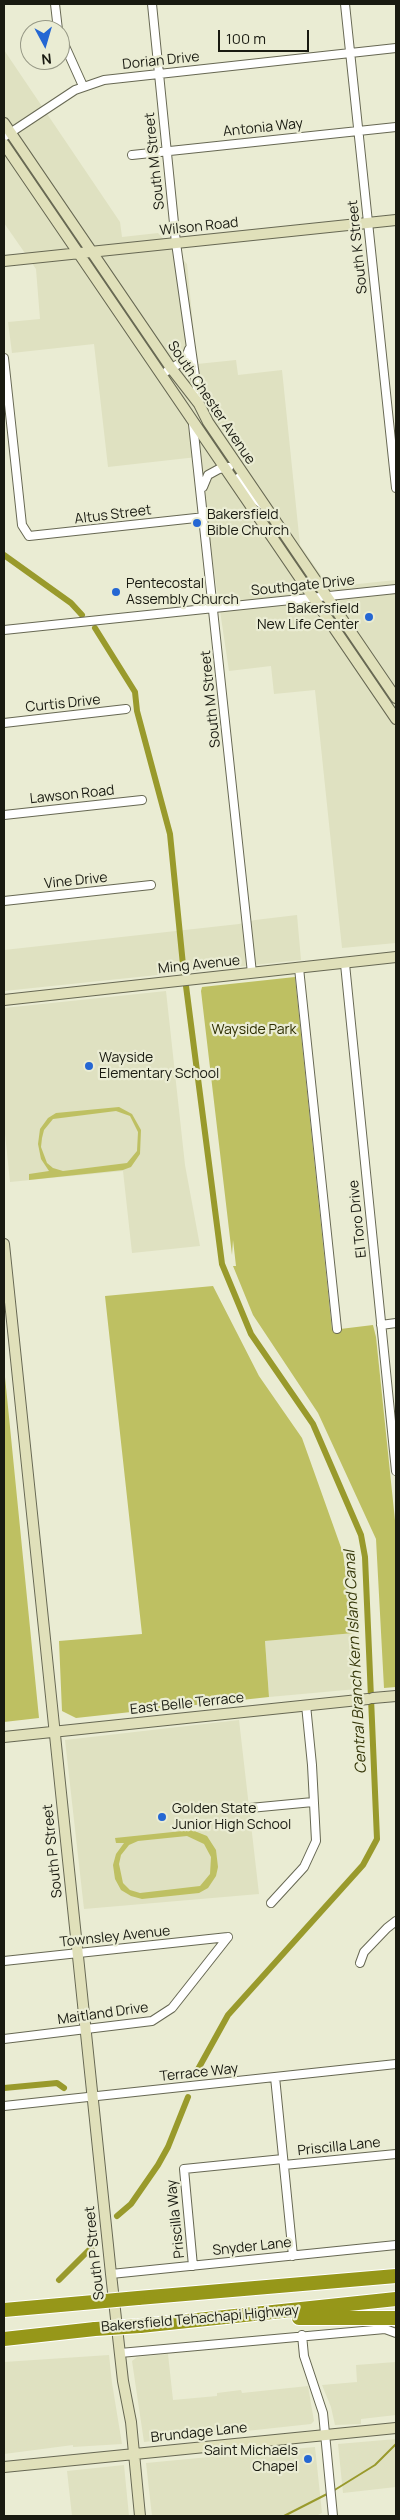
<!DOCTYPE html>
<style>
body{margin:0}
#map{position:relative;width:400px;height:2520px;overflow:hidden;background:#eaecd3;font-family:Manrope,sans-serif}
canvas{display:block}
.frame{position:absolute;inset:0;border:5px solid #191a11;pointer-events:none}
.north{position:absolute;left:20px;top:20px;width:50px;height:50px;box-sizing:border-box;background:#eaecd3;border:1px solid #969885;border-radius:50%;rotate:174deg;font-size:14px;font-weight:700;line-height:20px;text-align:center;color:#191a11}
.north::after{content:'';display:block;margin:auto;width:18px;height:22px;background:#2567d3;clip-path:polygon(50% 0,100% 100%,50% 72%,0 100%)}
.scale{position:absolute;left:218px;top:30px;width:91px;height:22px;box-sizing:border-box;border:2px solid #191a11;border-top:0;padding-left:6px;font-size:15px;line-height:18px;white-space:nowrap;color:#191a11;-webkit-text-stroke:4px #eaecd3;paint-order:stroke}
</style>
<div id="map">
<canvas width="400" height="2520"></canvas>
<div class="frame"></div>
<div class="north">N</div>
<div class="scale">100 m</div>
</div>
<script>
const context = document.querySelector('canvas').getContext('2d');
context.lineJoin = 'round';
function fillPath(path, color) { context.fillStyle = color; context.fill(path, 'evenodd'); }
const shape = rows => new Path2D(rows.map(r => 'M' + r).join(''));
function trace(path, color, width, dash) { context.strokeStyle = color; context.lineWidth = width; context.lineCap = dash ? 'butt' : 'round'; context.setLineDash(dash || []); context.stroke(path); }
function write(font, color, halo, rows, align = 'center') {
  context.font = font + ' Manrope,sans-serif'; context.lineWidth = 4.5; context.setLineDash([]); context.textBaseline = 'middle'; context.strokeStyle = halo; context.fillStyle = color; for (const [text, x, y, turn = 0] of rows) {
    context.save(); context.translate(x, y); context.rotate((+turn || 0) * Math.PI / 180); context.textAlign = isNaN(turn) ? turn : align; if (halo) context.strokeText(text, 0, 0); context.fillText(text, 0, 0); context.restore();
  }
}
fillPath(shape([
 [4,50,120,222,122,237,158,233,187,264,197,364,236,360,238,375,282,370,300,545,329,587,396,580,396,943,342,948,315,690,274,694,271,666,229,671,197,457,108,467,94,344,12,353,8,322,40,319,36,269,4,223],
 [297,915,301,960,4,991,4,950,239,924,255,920],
 [166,991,185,1165,200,1246,132,1253,123,1171,10,1182,4,1124,4,1008],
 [354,1633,357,1689,269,1697,265,1641],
 [239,1720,259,1894,84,1909,65,1740],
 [168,2354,173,2400,217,2396,217,2393,241,2390,242,2393,308,2386,314,2421,311,2424,144,2442,132,2361,137,2357],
 [109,2355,112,2383,122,2444,73,2447,73,2445,4,2454,4,2362],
 [396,2362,396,2415,361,2419,361,2424,335,2425,331,2407,322,2385,357,2382,356,2365],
 [396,2439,396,2487,343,2493,338,2444],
 [315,2447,322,2513,316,2516,152,2516,146,2463],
 [124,2465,129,2516,72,2516,67,2471]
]), '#dfe1c1');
fillPath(shape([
 [295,977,332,1330,373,1325,376,1337,396,1530,396,1687,384,1688,376,1539,318,1413,253,1315,233,1266,236,1266,233,1240,232,1255,201,991,202,987],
 [119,1107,132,1114,141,1130,140,1154,131,1167,123,1170,29,1180,29,1174,49,1171,41,1159,38,1144,40,1129,48,1118,56,1113],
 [116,1111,130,1116,138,1132,137,1151,127,1163,63,1171,53,1168,47,1163,41,1147,42,1138,44,1130,53,1119],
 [213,1286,259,1376,302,1438,343,1553,354,1633,265,1641,269,1697,76,1718,62,1711,59,1641,142,1634,105,1296],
 [4,1367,39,1718,4,1722],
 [192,1830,207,1836,216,1850,218,1867,216,1876,208,1888,199,1893,142,1899,131,1896,121,1890,115,1879,113,1865,116,1854,124,1843,116,1843,115,1838],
 [187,1836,204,1844,211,1857,210,1874,200,1886,140,1893,130,1890,123,1883,119,1864,121,1855,129,1845,138,1841]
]), '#bec062');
trace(shape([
 [333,2491,375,2465,396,2444],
 [284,2516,329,2493]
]), '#999a2c', 2);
trace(shape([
 [4,555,71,603,82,615],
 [95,628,135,692,137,711,170,834,184,975],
 [186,986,222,1264,251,1334,313,1424,361,1535,365,1557,377,1839,363,1865,228,2015,197,2071],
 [4,2088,57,2083,64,2088],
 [117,2216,131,2204,158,2165,168,2147,188,2097],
 [59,2280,97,2242]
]), '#999a2c', 6);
const street = shape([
 [55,4,58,30],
 [152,4,176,243,199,404],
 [345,4,396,488],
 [60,35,83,86],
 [4,137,75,90,104,80,396,48],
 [132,155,396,127],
 [4,358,22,525,29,536,205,517],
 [167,371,185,360,189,349],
 [193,424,252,973],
 [238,478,250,495,264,506],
 [203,487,208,475,219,469,229,467],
 [4,630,396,589],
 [4,723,126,709],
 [4,815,142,800],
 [4,901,151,885],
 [345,964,396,1471],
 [299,968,337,1329],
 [381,1325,396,1323],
 [250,1808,313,1802],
 [271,1903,304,1867,316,1841,312,1765,306,1705],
 [4,1961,228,1937],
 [360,1963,364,1952,387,1928,396,1921],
 [4,2039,152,2021,172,2008,228,1937],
 [275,2077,293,2256],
 [4,2106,396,2064],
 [284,2165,396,2154],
 [193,2266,184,2169,283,2159],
 [111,2274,396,2245],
 [302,2335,304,2356,323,2413,333,2516],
 [120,2353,385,2329,396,2333]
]);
const secondary = shape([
 [4,123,171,368,199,404,208,422,396,698],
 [4,144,396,719],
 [4,261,396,220],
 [4,1000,396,957],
 [4,1244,111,2274,123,2381,131,2422,140,2516],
 [373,1698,396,1696],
 [4,1737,368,1699],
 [4,2467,396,2428]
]);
const highway = shape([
 [138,2298,396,2276],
 [4,2310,94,2302],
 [299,2318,396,2318],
 [140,2326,396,2299],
 [4,2339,95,2329]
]);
trace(street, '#676853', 10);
trace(secondary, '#676853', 12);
trace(highway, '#fff', 16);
trace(street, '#fff', 8);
trace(secondary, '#e0e0ba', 10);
trace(highway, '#969719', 14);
const highwayBridge = shape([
 [94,2302,138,2298],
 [95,2329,140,2326]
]);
trace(highwayBridge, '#fff', 16, []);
trace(highwayBridge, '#969719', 14);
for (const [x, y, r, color] of [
 [197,523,5,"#2567d3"],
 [116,592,5,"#2567d3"],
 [369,617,5,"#2567d3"],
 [89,1066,5,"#2567d3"],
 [162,1817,5,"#2567d3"],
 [308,2459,5,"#2567d3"]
]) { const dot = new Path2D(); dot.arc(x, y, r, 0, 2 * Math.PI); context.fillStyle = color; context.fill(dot); trace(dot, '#eaecd3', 2); }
write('14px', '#191a11', '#eaecd3', [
 ["Dorian Drive",161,61,-6],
 ["Antonia Way",263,128,-6],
 ["South M Street",155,161,-96],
 ["Wilson Road",199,227,-6],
 ["South K Street",358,247,-96],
 ["South Chester Avenue",211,403,56],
 ["Altus Street",113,515,-7],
 ["Southgate Drive",303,586,-6],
 ["South M Street",211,699,-96],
 ["Curtis Drive",63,704,-6],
 ["Lawson Road",72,795,-6],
 ["Vine Drive",76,881,-6],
 ["Ming Avenue",199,965,-6],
 ["El Toro Drive",358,1219,-96],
 ["East Belle Terrace",187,1704,-6],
 ["South P Street",53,1851,-96],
 ["Townsley Avenue",115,1937,-6],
 ["Maitland Drive",103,2014,-8],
 ["Terrace Way",199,2073,-6],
 ["Priscilla Lane",339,2147,-6],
 ["Priscilla Way",176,2219,-96],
 ["Snyder Lane",252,2247,-6],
 ["South P Street",95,2253,-96],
 ["Bakersfield Tehachapi Highway",200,2319,-5],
 ["Brundage Lane",199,2433,-6]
]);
write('14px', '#191a11', '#eaecd3', [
 ["Bakersfield",207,515],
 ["Bible Church",207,531],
 ["Pentecostal",126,584],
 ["Assembly Church",126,600],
 ["Bakersfield",359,609,"right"],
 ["New Life Center",359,625,"right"],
 ["Wayside",99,1058],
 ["Elementary School",99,1074],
 ["Golden State",172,1809],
 ["Junior High School",172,1825],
 ["Saint Michaels",298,2451,"right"],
 ["Chapel",298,2467,"right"]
], 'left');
write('14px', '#2e2e00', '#eaecd3', [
 ["Wayside Park",254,1030]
]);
write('italic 15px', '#37380a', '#eaecd3', [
 ["Central Branch Kern Island Canal",356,1662,-93]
]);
</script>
